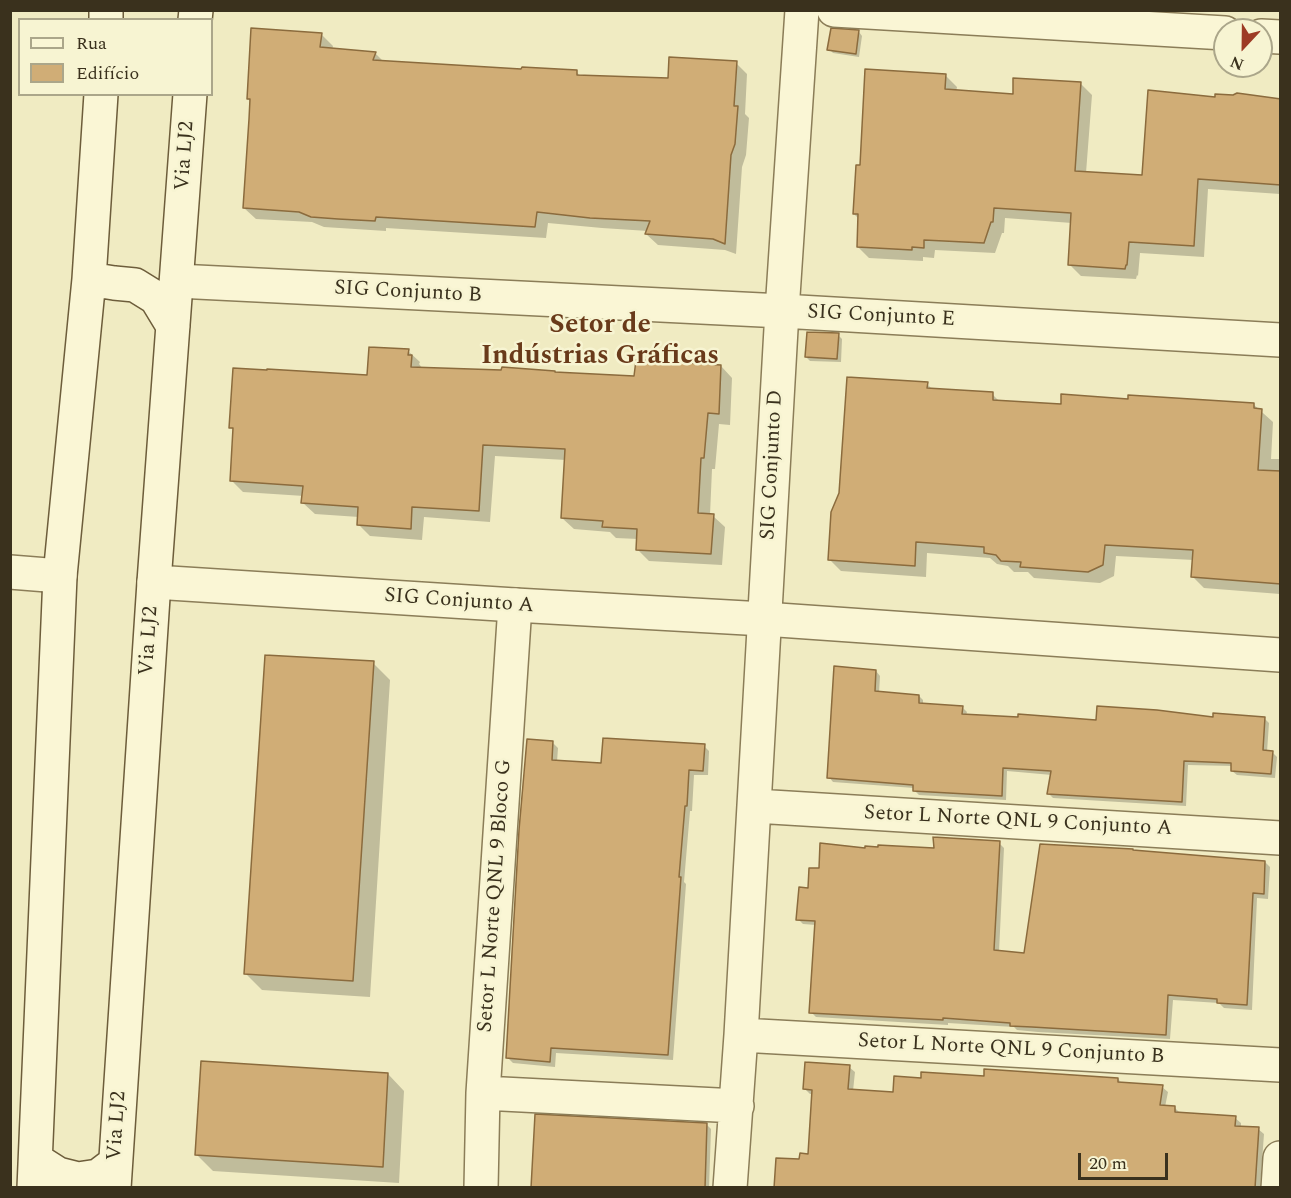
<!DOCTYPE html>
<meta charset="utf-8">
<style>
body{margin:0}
#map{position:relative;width:1291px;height:1198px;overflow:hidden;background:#f0ebc2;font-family:Spectral,serif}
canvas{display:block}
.frame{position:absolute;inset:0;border:12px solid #3a311d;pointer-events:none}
.legend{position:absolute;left:18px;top:18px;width:195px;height:78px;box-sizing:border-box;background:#f7f4d2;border:2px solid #aba68a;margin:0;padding:8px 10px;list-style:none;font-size:18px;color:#3a311d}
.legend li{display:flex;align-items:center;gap:12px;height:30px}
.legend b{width:30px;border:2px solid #aba68a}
.north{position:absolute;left:1213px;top:18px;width:60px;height:60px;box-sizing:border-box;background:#f7f4d2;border:2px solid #aba68a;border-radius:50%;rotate:202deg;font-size:16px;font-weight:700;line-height:24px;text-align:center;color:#3a311d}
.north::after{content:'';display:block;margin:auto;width:21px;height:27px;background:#9d3b25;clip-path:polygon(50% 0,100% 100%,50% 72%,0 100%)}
.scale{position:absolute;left:1078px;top:1153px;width:90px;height:27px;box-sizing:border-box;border:3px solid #3a311d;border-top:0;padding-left:8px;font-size:18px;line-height:21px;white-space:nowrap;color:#3a311d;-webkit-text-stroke:4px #f7f4d2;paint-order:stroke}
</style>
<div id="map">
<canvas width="1291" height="1198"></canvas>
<div class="frame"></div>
<ul class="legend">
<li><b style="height:8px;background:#faf6d5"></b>Rua</li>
<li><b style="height:16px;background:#d0ad76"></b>Edifício</li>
</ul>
<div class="north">N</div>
<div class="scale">20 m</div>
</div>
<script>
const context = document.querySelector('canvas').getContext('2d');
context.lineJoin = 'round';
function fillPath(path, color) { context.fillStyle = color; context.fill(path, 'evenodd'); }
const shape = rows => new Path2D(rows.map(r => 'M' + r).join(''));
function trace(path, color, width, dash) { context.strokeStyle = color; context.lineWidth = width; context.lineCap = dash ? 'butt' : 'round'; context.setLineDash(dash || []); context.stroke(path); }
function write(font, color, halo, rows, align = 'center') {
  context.font = font + ' Spectral,serif'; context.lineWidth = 5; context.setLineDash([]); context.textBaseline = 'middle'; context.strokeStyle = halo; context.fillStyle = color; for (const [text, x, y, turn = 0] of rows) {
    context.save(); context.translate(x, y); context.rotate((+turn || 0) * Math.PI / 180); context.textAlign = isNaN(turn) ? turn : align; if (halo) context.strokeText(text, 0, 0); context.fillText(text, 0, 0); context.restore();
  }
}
fillPath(shape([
 [859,32,862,36,859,57,833,53,829,49],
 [321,34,333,46,332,50,375,53,384,62,576,72,581,76,669,80,736,63,747,74,745,114,749,118,746,155,742,167,736,254,725,250,658,245,646,234,648,231,602,228,548,223,546,238,386,228,386,231,324,227,312,222,256,219,244,208,251,102,248,99],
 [945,75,957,87,956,92,1014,95,1080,83,1092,95,1086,173,1143,177,1280,109,1280,194,1208,189,1204,257,1140,253,1138,276,1137,275,1136,279,1081,276,1069,264,1072,223,1005,218,1004,233,1002,233,995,253,935,250,934,258,923,257,923,261,869,258,858,247,859,219,854,214,861,167],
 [838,335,842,339,841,362,810,361,806,357],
 [408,351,420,362,419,364,423,369,635,378,721,366,732,378,730,425,719,424,715,469,712,469,710,515,713,516,725,527,722,565,649,561,637,549,638,539,616,538,610,532,574,529,562,518,566,460,495,456,490,522,424,517,422,540,370,536,359,525,359,517,315,514,303,503,304,496,243,492,231,480,235,431,231,428,368,376],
 [927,384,933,390,992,394,1000,402,1062,405,1129,400,1254,405,1273,422,1271,459,1280,459,1280,594,1204,588,1193,577,1194,560,1116,556,1114,576,1100,583,1034,578,1028,572,1014,572,1008,566,997,564,990,558,927,553,926,577,841,571,829,559],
 [373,663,390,680,370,997,262,990,245,973],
 [876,671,880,676,879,693,919,696,923,700,923,705,962,707,967,712,966,715,1098,722,1264,718,1269,723,1267,752,1273,753,1277,757,1275,778,1237,775,1232,771,1233,766,1188,765,1186,806,1053,798,1049,794,1052,775,1007,771,1006,800,919,795,914,790,914,788,833,782,829,777],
 [553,743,558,748,557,762,602,765,704,746,709,751,708,775,694,775,692,811,690,811,684,882,686,884,673,1060,556,1053,555,1067,513,1063,508,1058],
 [999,843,1004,848,999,952,1025,955,1265,862,1270,867,1268,899,1257,898,1252,1010,1224,1008,1219,1003,1173,1000,1170,1039,1038,1032,1017,1030,1014,1027,948,1023,948,1025,816,1017,811,1012,816,925,803,924,798,919,810,889,820,870,866,849,935,850],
 [849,1067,855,1072,853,1091,895,1093,922,1079,985,1077,1118,1079,1123,1084,1162,1087,1168,1092,1165,1107,1175,1108,1180,1113,1235,1118,1241,1123,1241,1128,1258,1129,1264,1134,1260,1188,776,1188,801,1161,810,1155,814,1094,810,1094,805,1089],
 [388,1074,404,1091,399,1183,213,1171,196,1154],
 [707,1125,711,1129,709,1188,532,1188]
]), '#0003');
const building = shape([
 [251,28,322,33,320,47,376,52,373,60,521,69,522,67,577,70,577,75,668,78,669,57,737,61,734,106,738,106,735,144,731,155,725,244,713,239,645,234,650,221,590,218,537,212,535,227,376,217,375,221,338,219,311,217,299,212,243,208,249,119,250,99,247,99,251,28],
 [831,28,859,30,856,54,827,50,831,28],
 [865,69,946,74,945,89,1013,94,1013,78,1081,82,1075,171,1142,175,1148,90,1215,97,1215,94,1233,95,1237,93,1281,99,1281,185,1198,179,1194,246,1129,242,1127,265,1126,265,1125,269,1068,265,1071,213,994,208,993,222,991,222,984,243,924,240,924,248,912,247,912,250,857,247,858,214,853,214,856,165,860,165,865,69],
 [807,332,839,333,837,359,805,357,807,332],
 [369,347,409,349,408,355,412,355,411,367,501,370,502,367,555,371,555,372,634,376,636,360,721,365,719,414,708,413,704,458,701,458,698,513,714,514,711,554,636,550,637,529,602,527,603,521,561,518,565,449,483,445,479,511,412,507,411,529,357,525,358,507,301,503,303,486,230,481,233,428,229,428,233,368,267,370,267,369,367,375,369,347],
 [847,377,928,382,927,388,993,392,993,400,1061,404,1061,394,1128,399,1128,395,1254,403,1254,408,1262,409,1258,470,1281,471,1281,584,1191,577,1193,550,1105,545,1103,565,1088,572,1020,567,1021,562,1001,561,996,555,984,553,984,547,916,542,915,566,828,560,831,512,839,493,847,377],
 [265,655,374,661,353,981,244,974,265,655],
 [834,666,876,670,875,691,919,695,919,703,963,706,962,714,1018,717,1018,714,1096,720,1097,706,1157,710,1213,717,1213,713,1265,717,1263,750,1273,751,1271,774,1231,771,1231,763,1184,761,1182,802,1047,794,1051,771,1003,768,1002,796,913,791,913,785,827,778,834,666],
 [603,738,705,744,703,771,689,770,687,806,685,806,679,877,681,877,668,1055,551,1048,550,1062,506,1058,519,830,527,739,553,741,552,760,601,763,603,738],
 [933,837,1000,841,994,950,1024,953,1040,844,1133,849,1133,850,1265,861,1264,894,1253,893,1247,1005,1217,1003,1217,999,1168,995,1166,1035,1032,1027,1010,1026,1010,1023,943,1018,943,1020,809,1013,815,921,796,920,799,887,808,888,809,868,819,868,820,843,865,848,865,846,878,847,878,845,934,848,933,837],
 [201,1061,388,1073,383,1167,195,1155,201,1061],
 [805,1062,850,1065,848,1089,893,1092,894,1076,921,1078,921,1072,984,1076,984,1069,1118,1078,1118,1082,1163,1085,1160,1105,1175,1106,1175,1112,1236,1116,1235,1126,1259,1127,1255,1188,774,1188,776,1158,799,1159,800,1153,808,1154,812,1090,803,1089,805,1062],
 [535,1114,707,1123,705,1188,531,1188,535,1114]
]);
fillPath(building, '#d0ad76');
trace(building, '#8b6b3d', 1.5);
const minor = shape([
 [834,10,1225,33],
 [1261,36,1280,37],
 [177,281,782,311,1280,340],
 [755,806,1280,838],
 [741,1035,1280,1065],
 [483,1093,737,1106],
 [481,1188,483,1093,515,605],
 [730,1188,741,1035,782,311,802,10],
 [1278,1188,1280,1158]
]);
const tertiary = shape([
 [10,572,60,576],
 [154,582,515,605,764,619,1280,655]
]);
const secondary = shape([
 [106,20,106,10],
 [195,20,196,10],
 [89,279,114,283,135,285,156,298,173,326],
 [36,1160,58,1174,78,1179,98,1176,115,1163],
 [34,1188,60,576,89,279,101,94],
 [114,1188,154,582,190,94]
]);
trace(minor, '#8b7d58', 36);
trace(tertiary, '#8b7d58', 36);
trace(secondary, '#6d5d3b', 36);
trace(minor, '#faf6d5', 33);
trace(tertiary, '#faf6d5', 33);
trace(secondary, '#faf6d5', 33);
write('21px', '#3a311d', '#f7f4d2', [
 ["Via LJ2",186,156,-86],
 ["SIG Conjunto B",408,293,3],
 ["SIG Conjunto E",881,317,3],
 ["SIG Conjunto D",773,465,-87],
 ["SIG Conjunto A",459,602,4],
 ["Via LJ2",150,641,-86],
 ["Setor L Norte QNL 9 Conjunto A",1018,822,3],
 ["Setor L Norte QNL 9 Bloco G",496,896,-86],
 ["Setor L Norte QNL 9 Conjunto B",1011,1050,3],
 ["Via LJ2",118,1126,-86]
]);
write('bold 27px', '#693a1a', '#f7f4d2', [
 ["Setor de",600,327],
 ["Indústrias Gráficas",600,358]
]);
</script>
